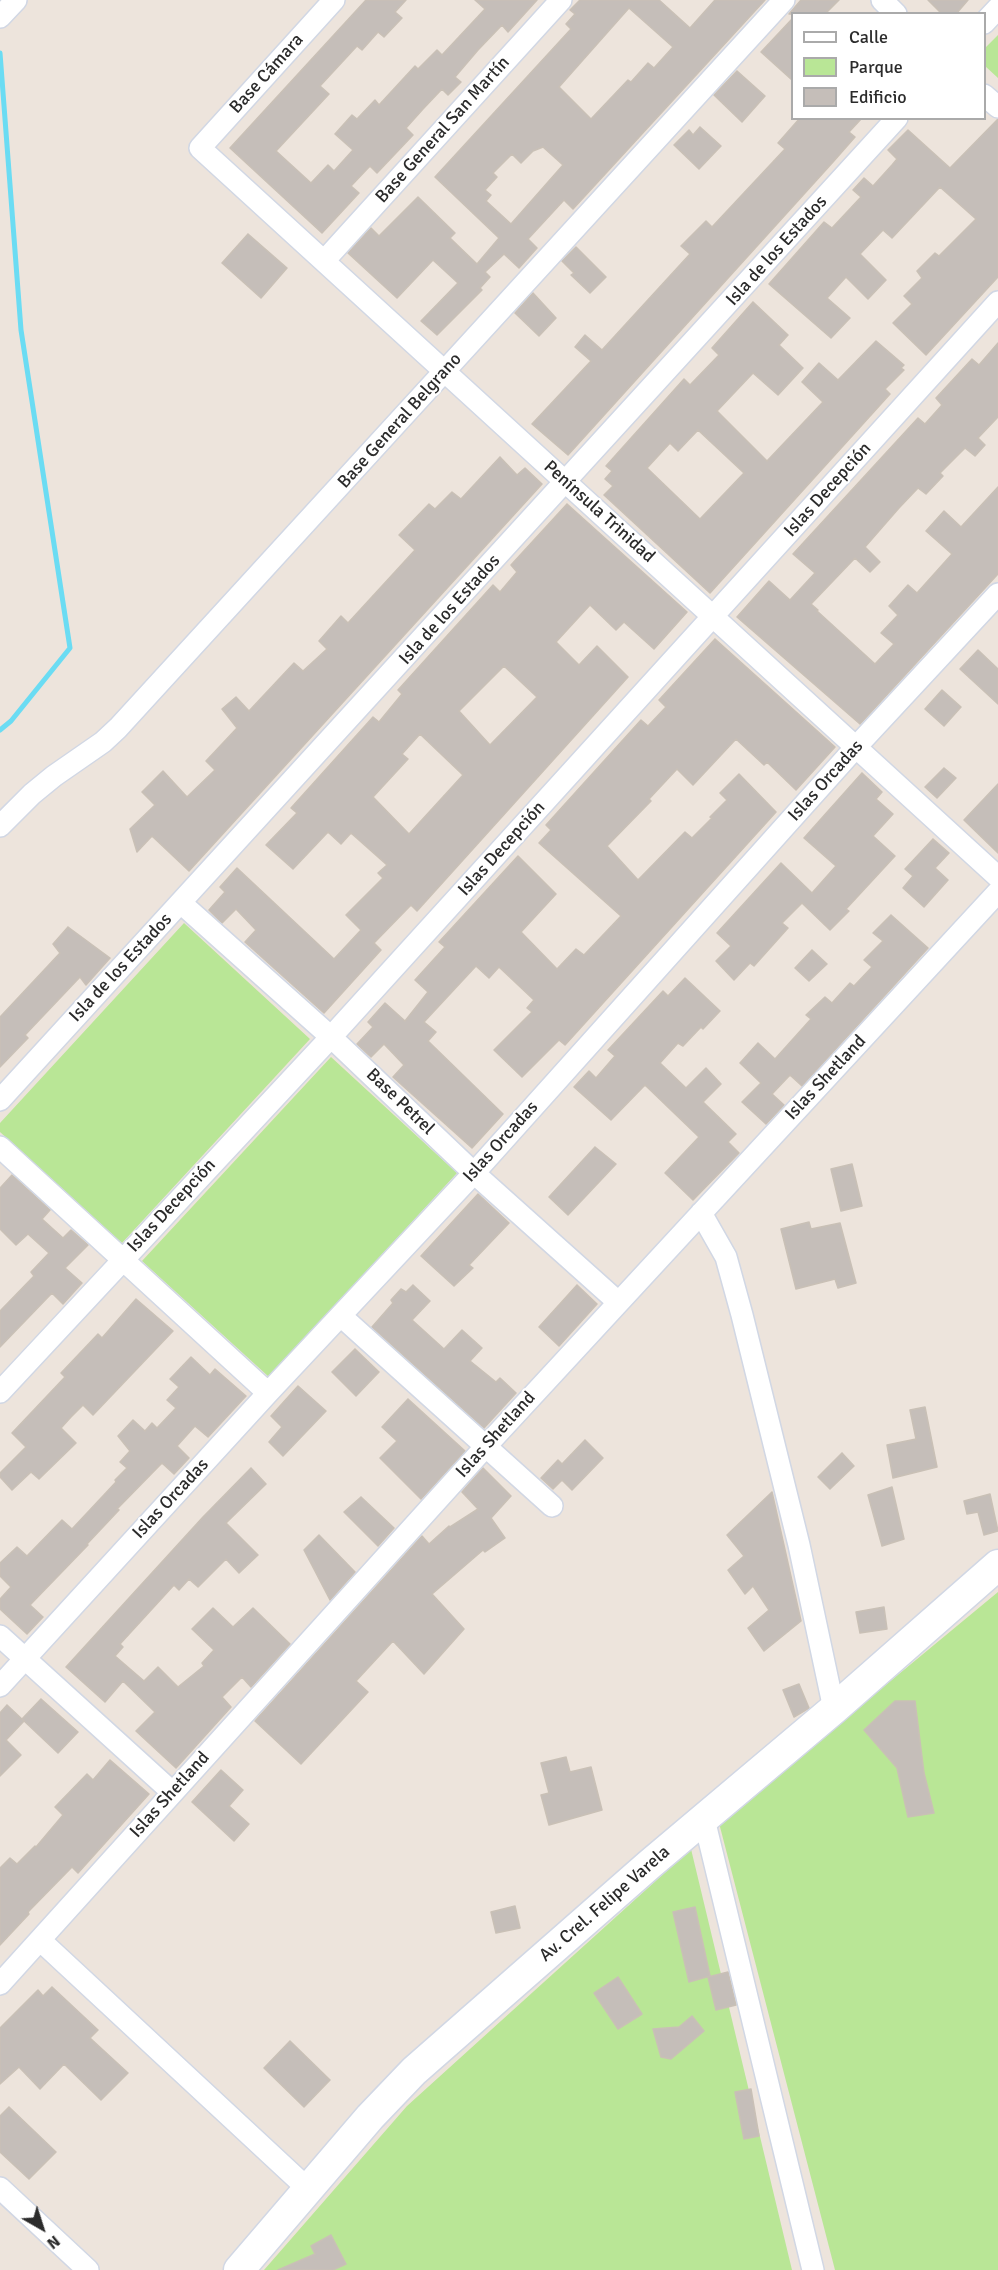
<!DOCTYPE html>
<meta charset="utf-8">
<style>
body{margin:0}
#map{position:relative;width:998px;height:2270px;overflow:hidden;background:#ede4dc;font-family:Signika,sans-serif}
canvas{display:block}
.legend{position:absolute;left:791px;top:12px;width:195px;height:108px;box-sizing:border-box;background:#fff;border:2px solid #aaa;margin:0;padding:8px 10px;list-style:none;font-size:18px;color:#2b2b2b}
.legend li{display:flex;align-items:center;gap:12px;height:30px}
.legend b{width:30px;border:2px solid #aaa}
.north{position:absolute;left:12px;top:2198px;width:60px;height:60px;-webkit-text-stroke:4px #fff;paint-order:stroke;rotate:141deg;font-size:16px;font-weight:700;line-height:24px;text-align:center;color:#2b2b2b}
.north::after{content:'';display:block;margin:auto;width:21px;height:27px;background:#2b2b2b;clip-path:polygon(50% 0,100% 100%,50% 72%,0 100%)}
</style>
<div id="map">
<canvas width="998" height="2270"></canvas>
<ul class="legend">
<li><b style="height:8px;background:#fff"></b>Calle</li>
<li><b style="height:16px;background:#b9e696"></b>Parque</li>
<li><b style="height:16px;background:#c5beb9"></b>Edificio</li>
</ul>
<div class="north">N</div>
</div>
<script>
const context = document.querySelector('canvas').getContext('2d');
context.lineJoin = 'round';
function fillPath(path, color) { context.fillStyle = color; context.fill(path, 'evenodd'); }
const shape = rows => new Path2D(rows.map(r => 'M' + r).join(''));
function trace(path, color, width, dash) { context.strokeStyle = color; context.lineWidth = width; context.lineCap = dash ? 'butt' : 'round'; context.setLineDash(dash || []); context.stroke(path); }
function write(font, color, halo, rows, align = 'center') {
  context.font = font + ' Signika,sans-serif'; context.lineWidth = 4.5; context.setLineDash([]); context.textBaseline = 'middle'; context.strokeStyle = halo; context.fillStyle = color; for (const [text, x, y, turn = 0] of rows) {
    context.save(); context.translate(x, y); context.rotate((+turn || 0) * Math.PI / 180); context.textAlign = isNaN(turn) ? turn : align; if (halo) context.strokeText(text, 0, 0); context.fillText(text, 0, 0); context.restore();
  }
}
fillPath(shape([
 [998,35,998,78,985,66,984,49],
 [184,923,310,1039,122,1243,0,1132,0,1123],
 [331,1057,457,1173,269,1377,142,1261],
 [998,1592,998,2270,835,2270,719,1823],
 [691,1849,792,2270,264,2270,407,2106]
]), '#b9e696');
trace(shape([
 [0,53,21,330,70,648,11,721,0,730]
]), '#6bdcf3', 5);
const building = shape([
 [366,0,406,0,395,12,402,18,384,37,378,32,362,50,357,46,320,86,329,94,276,151,311,183,328,165,334,171,353,150,335,134,352,115,357,119,375,100,379,105,415,66,418,69,437,50,442,55,485,9,475,0,537,0,508,32,502,25,478,50,455,77,461,82,448,95,442,89,423,109,406,128,413,135,377,173,370,166,351,186,359,193,322,233,230,148,366,0],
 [580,0,659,0,690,28,715,0,765,0,573,209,564,200,528,239,537,248,519,268,504,254,485,272,490,277,480,288,482,290,437,335,421,321,458,283,433,260,397,298,348,253,371,228,379,236,418,197,455,233,450,238,477,264,499,238,435,177,571,29,566,24,575,14,570,10,580,0],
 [629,8,673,47,654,68,648,63,631,82,628,80,591,119,559,87,629,8],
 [543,147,563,165,511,224,486,201,491,195,485,190,497,177,493,173,512,154,521,163,533,151,543,147],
 [801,0,839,0,825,14,789,14,801,0],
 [928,0,968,0,956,14,942,14,928,0],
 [792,19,792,80,761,52,792,19],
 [737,71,765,96,742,122,714,95,737,71],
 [800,118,862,118,849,132,855,137,833,162,568,455,532,424,591,361,575,347,585,335,602,350,690,254,681,246,706,221,712,227,785,149,778,143,800,118],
 [998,119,998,277,926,355,893,323,912,304,904,296,922,278,917,271,935,253,939,256,976,219,940,187,892,238,883,230,860,254,886,280,868,299,846,277,827,298,850,318,831,338,769,284,824,222,832,228,861,197,853,190,864,178,873,186,892,165,897,159,888,150,908,130,950,168,998,119],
 [700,127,721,146,699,169,674,145,689,130,693,135,700,127],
 [248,234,287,268,261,298,222,263,248,234],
 [576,247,606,277,590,293,571,275,574,273,562,261,576,247],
 [533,293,556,318,539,336,515,313,533,293],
 [753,302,788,335,779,345,803,368,778,395,753,373,717,411,767,461,823,402,802,382,819,363,838,380,876,341,904,365,901,368,904,370,885,389,890,394,710,593,604,495,613,486,605,479,612,471,606,466,684,379,690,385,719,355,712,348,753,302],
 [698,430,744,473,700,519,647,468,670,443,678,451,698,430],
 [998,343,998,417,978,438,985,445,975,456,965,448,940,473,943,476,926,494,918,488,899,508,865,547,880,562,870,572,855,558,811,604,818,610,817,611,875,664,894,644,881,633,898,615,889,606,908,585,917,593,952,554,926,531,944,511,961,527,998,487,998,574,860,724,737,617,769,581,790,600,815,573,793,554,918,418,925,424,942,405,936,398,972,359,979,365,998,343],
 [500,457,517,475,525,468,542,484,189,871,152,836,137,852,130,829,155,805,142,792,163,771,187,797,215,770,206,761,237,728,222,709,236,697,249,711,294,663,303,671,327,649,319,641,341,616,348,623,415,550,399,535,429,504,435,509,452,492,461,499,500,457],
 [567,504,687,612,654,649,624,622,616,630,590,605,556,642,579,665,597,646,628,677,417,911,411,905,374,943,381,950,324,1013,245,942,256,930,236,909,222,923,209,910,225,892,220,887,237,868,334,959,361,930,346,915,383,878,378,873,387,865,351,833,341,844,328,832,293,869,266,845,297,813,291,808,373,717,379,722,402,694,398,690,493,585,500,592,517,572,511,565,567,504],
 [504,666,537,697,490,745,459,711,504,666],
 [420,734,463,775,409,834,373,797,408,759,402,754,420,734],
 [715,639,835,747,796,790,767,762,764,765,736,739,693,785,677,769,649,799,651,801,607,846,638,880,685,832,692,838,712,818,710,817,727,800,720,793,739,774,776,812,565,1045,559,1040,522,1077,494,1050,532,1012,527,1008,534,1000,499,967,489,978,476,966,424,1022,436,1032,428,1041,503,1114,472,1148,393,1077,404,1065,384,1044,371,1057,357,1044,373,1027,368,1022,385,1003,405,1021,428,992,415,980,445,947,439,942,518,856,556,894,521,932,557,969,576,949,584,955,621,916,539,843,551,830,546,825,641,720,648,726,666,707,659,700,715,639],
 [978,650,998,669,998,704,960,669,978,650],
 [942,690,961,707,944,726,925,709,942,690],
 [944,768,956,778,937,798,925,787,944,768],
 [862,773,882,792,876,799,893,814,873,836,895,856,846,909,849,911,830,930,802,903,782,923,788,928,754,966,750,963,734,980,716,961,731,946,717,933,781,863,812,893,836,866,804,838,862,773],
 [998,784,998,853,964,820,998,784],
 [933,839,949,853,935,868,948,880,924,907,903,888,913,876,905,869,933,839],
 [891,915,928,948,802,1086,790,1075,772,1094,784,1105,766,1124,742,1102,761,1083,740,1063,758,1043,775,1059,811,1019,806,1015,825,997,832,1003,850,983,854,986,872,967,864,960,883,941,873,933,891,915],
 [68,927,110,958,86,985,80,977,25,1035,28,1038,0,1067,0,1017,60,953,53,944,68,927],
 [812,950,827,964,809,981,795,968,812,950],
 [685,978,720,1011,703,1029,701,1027,683,1046,678,1043,660,1063,686,1088,706,1068,721,1084,703,1102,736,1134,728,1142,739,1153,693,1200,665,1173,699,1137,645,1085,611,1120,574,1087,589,1071,596,1078,615,1056,608,1050,663,991,668,996,685,978],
 [595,1147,616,1164,568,1215,549,1197,595,1147],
 [852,1164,862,1206,841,1211,831,1169,852,1164],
 [12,1175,50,1210,42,1219,63,1238,71,1230,88,1245,65,1268,82,1283,63,1304,52,1293,0,1347,0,1311,34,1276,31,1272,49,1253,28,1234,16,1245,0,1229,0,1188,12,1175],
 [478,1194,509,1223,469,1265,473,1268,454,1286,421,1256,478,1194],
 [809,1222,811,1229,840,1223,856,1283,838,1288,835,1279,796,1289,781,1229,809,1222],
 [413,1285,430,1301,412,1320,444,1349,462,1330,482,1348,470,1361,496,1382,500,1378,516,1393,484,1428,372,1327,393,1303,391,1300,401,1289,406,1292,413,1285],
 [577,1285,597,1304,559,1346,539,1327,577,1285],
 [136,1299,173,1331,93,1415,83,1405,71,1417,61,1428,76,1443,39,1479,31,1472,12,1490,0,1477,0,1473,26,1447,12,1433,65,1377,61,1373,98,1334,102,1338,136,1299],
 [355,1349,379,1372,356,1396,332,1372,355,1349],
 [191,1357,210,1375,215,1369,246,1396,208,1437,195,1426,177,1446,189,1458,174,1474,162,1463,117,1509,119,1510,87,1544,88,1545,30,1605,43,1617,27,1634,0,1609,0,1599,11,1587,0,1576,0,1563,17,1547,27,1556,62,1520,72,1529,116,1482,115,1480,127,1468,120,1462,130,1451,118,1436,133,1420,145,1431,152,1423,157,1428,176,1408,167,1400,179,1387,170,1379,191,1357],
 [298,1386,326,1411,283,1456,269,1442,282,1427,271,1416,298,1386],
 [408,1399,465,1451,421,1499,380,1458,397,1441,382,1427,408,1399],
 [925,1407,937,1467,893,1478,887,1445,916,1439,910,1410,925,1407],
 [585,1440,603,1458,572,1490,562,1480,553,1489,541,1478,558,1460,562,1464,585,1440],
 [842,1453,854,1466,830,1489,818,1477,842,1453],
 [251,1468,266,1484,226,1523,258,1555,239,1573,226,1559,198,1587,189,1579,179,1590,174,1585,120,1644,123,1647,115,1656,144,1681,158,1667,178,1687,204,1666,202,1663,214,1650,192,1629,213,1608,233,1627,253,1608,290,1644,251,1687,242,1677,222,1697,231,1707,176,1768,136,1731,155,1712,123,1681,105,1702,66,1667,203,1517,251,1468],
 [483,1468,511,1496,491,1518,505,1538,485,1552,483,1550,432,1594,464,1629,424,1674,393,1641,356,1681,368,1692,301,1764,255,1721,422,1536,429,1544,449,1526,450,1527,478,1509,462,1492,483,1468],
 [892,1487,904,1539,882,1546,868,1495,892,1487],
 [772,1492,801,1621,764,1651,748,1628,769,1610,753,1586,745,1594,728,1570,744,1556,727,1535,772,1492],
 [990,1494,998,1531,984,1535,978,1512,967,1514,964,1501,990,1494],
 [361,1497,394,1528,378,1546,344,1512,361,1497],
 [319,1535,355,1572,330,1600,304,1550,319,1535],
 [884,1607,887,1629,860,1633,856,1612,884,1607],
 [799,1684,809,1708,794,1717,783,1690,799,1684],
 [41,1699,78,1732,58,1753,22,1719,41,1699],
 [895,1701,915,1701,924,1773,934,1813,908,1817,897,1768,864,1730,895,1701],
 [7,1705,24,1721,6,1740,21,1755,0,1776,0,1713,7,1705],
 [566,1757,570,1772,591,1767,602,1810,549,1825,541,1795,549,1793,541,1763,566,1757],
 [110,1760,149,1794,78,1873,72,1867,28,1912,29,1914,0,1945,0,1868,10,1858,17,1864,35,1846,36,1847,63,1815,55,1807,87,1774,93,1780,110,1760],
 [221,1770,243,1790,229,1806,249,1824,234,1841,192,1802,221,1770],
 [515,1906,520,1928,496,1933,491,1912,515,1906],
 [695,1907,710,1976,689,1982,673,1912,695,1907],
 [728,1972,736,2005,716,2010,708,1977,728,1972],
 [618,1977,642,2014,618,2029,594,1993,618,1977],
 [52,1987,98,2030,90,2038,128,2073,101,2100,64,2064,40,2089,19,2067,0,2084,0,2028,38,1990,43,1996,52,1987],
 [692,2016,704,2031,671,2059,661,2057,653,2029,679,2027,692,2016],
 [290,2041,330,2080,304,2107,264,2068,290,2041],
 [751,2089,759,2136,744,2139,735,2092,751,2089],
 [9,2107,56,2152,29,2179,0,2152,0,2116,9,2107],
 [331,2235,346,2264,333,2270,278,2270,315,2254,311,2246,331,2235]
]);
fillPath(building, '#c5beb9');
trace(building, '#c9c0b6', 1.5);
const minor = shape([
 [334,0,200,148,998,877],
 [882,0,896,14],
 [0,17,16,0],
 [984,23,998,8],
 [984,95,998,107],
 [324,261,561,0],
 [0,826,32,794,54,776,103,742,118,728,784,0],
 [181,903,331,1037,474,1173,618,1302],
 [0,1100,897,118],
 [0,1147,268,1393],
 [701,1213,726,1257,742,1315,799,1545,834,1709],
 [341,1316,552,1506],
 [0,1392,331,1037,998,302],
 [0,1636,172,1792],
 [0,1686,268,1393,474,1173,856,747,998,594],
 [704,1819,813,2270],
 [40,1940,308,2189],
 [0,1984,487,1445,998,892],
 [0,2188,88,2270]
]);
const secondary = shape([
 [239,2270,370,2117,414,2071,650,1864,834,1709,998,1565]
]);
trace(minor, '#d1d7e4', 24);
trace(secondary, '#d1d7e4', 33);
trace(minor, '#fff', 21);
trace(secondary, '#fff', 30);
write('18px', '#2b2b2b', '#fff', [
 ["Base Cámara",267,74,-48],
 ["Base General San Martín",443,130,-48],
 ["Isla de los Estados",777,251,-48],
 ["Base General Belgrano",400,421,-48],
 ["Islas Decepción",828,490,-48],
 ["Península Trinidad",599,512,42],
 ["Isla de los Estados",450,610,-48],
 ["Islas Orcadas",826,781,-48],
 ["Islas Decepción",502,849,-48],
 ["Isla de los Estados",121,968,-47],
 ["Islas Shetland",826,1078,-47],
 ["Base Petrel",400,1102,44],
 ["Islas Orcadas",501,1142,-48],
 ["Islas Decepción",172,1206,-47],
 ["Islas Shetland",496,1435,-48],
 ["Islas Orcadas",171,1499,-47],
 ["Islas Shetland",170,1795,-48],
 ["Av. Crel. Felipe Varela",605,1904,-41]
]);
</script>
